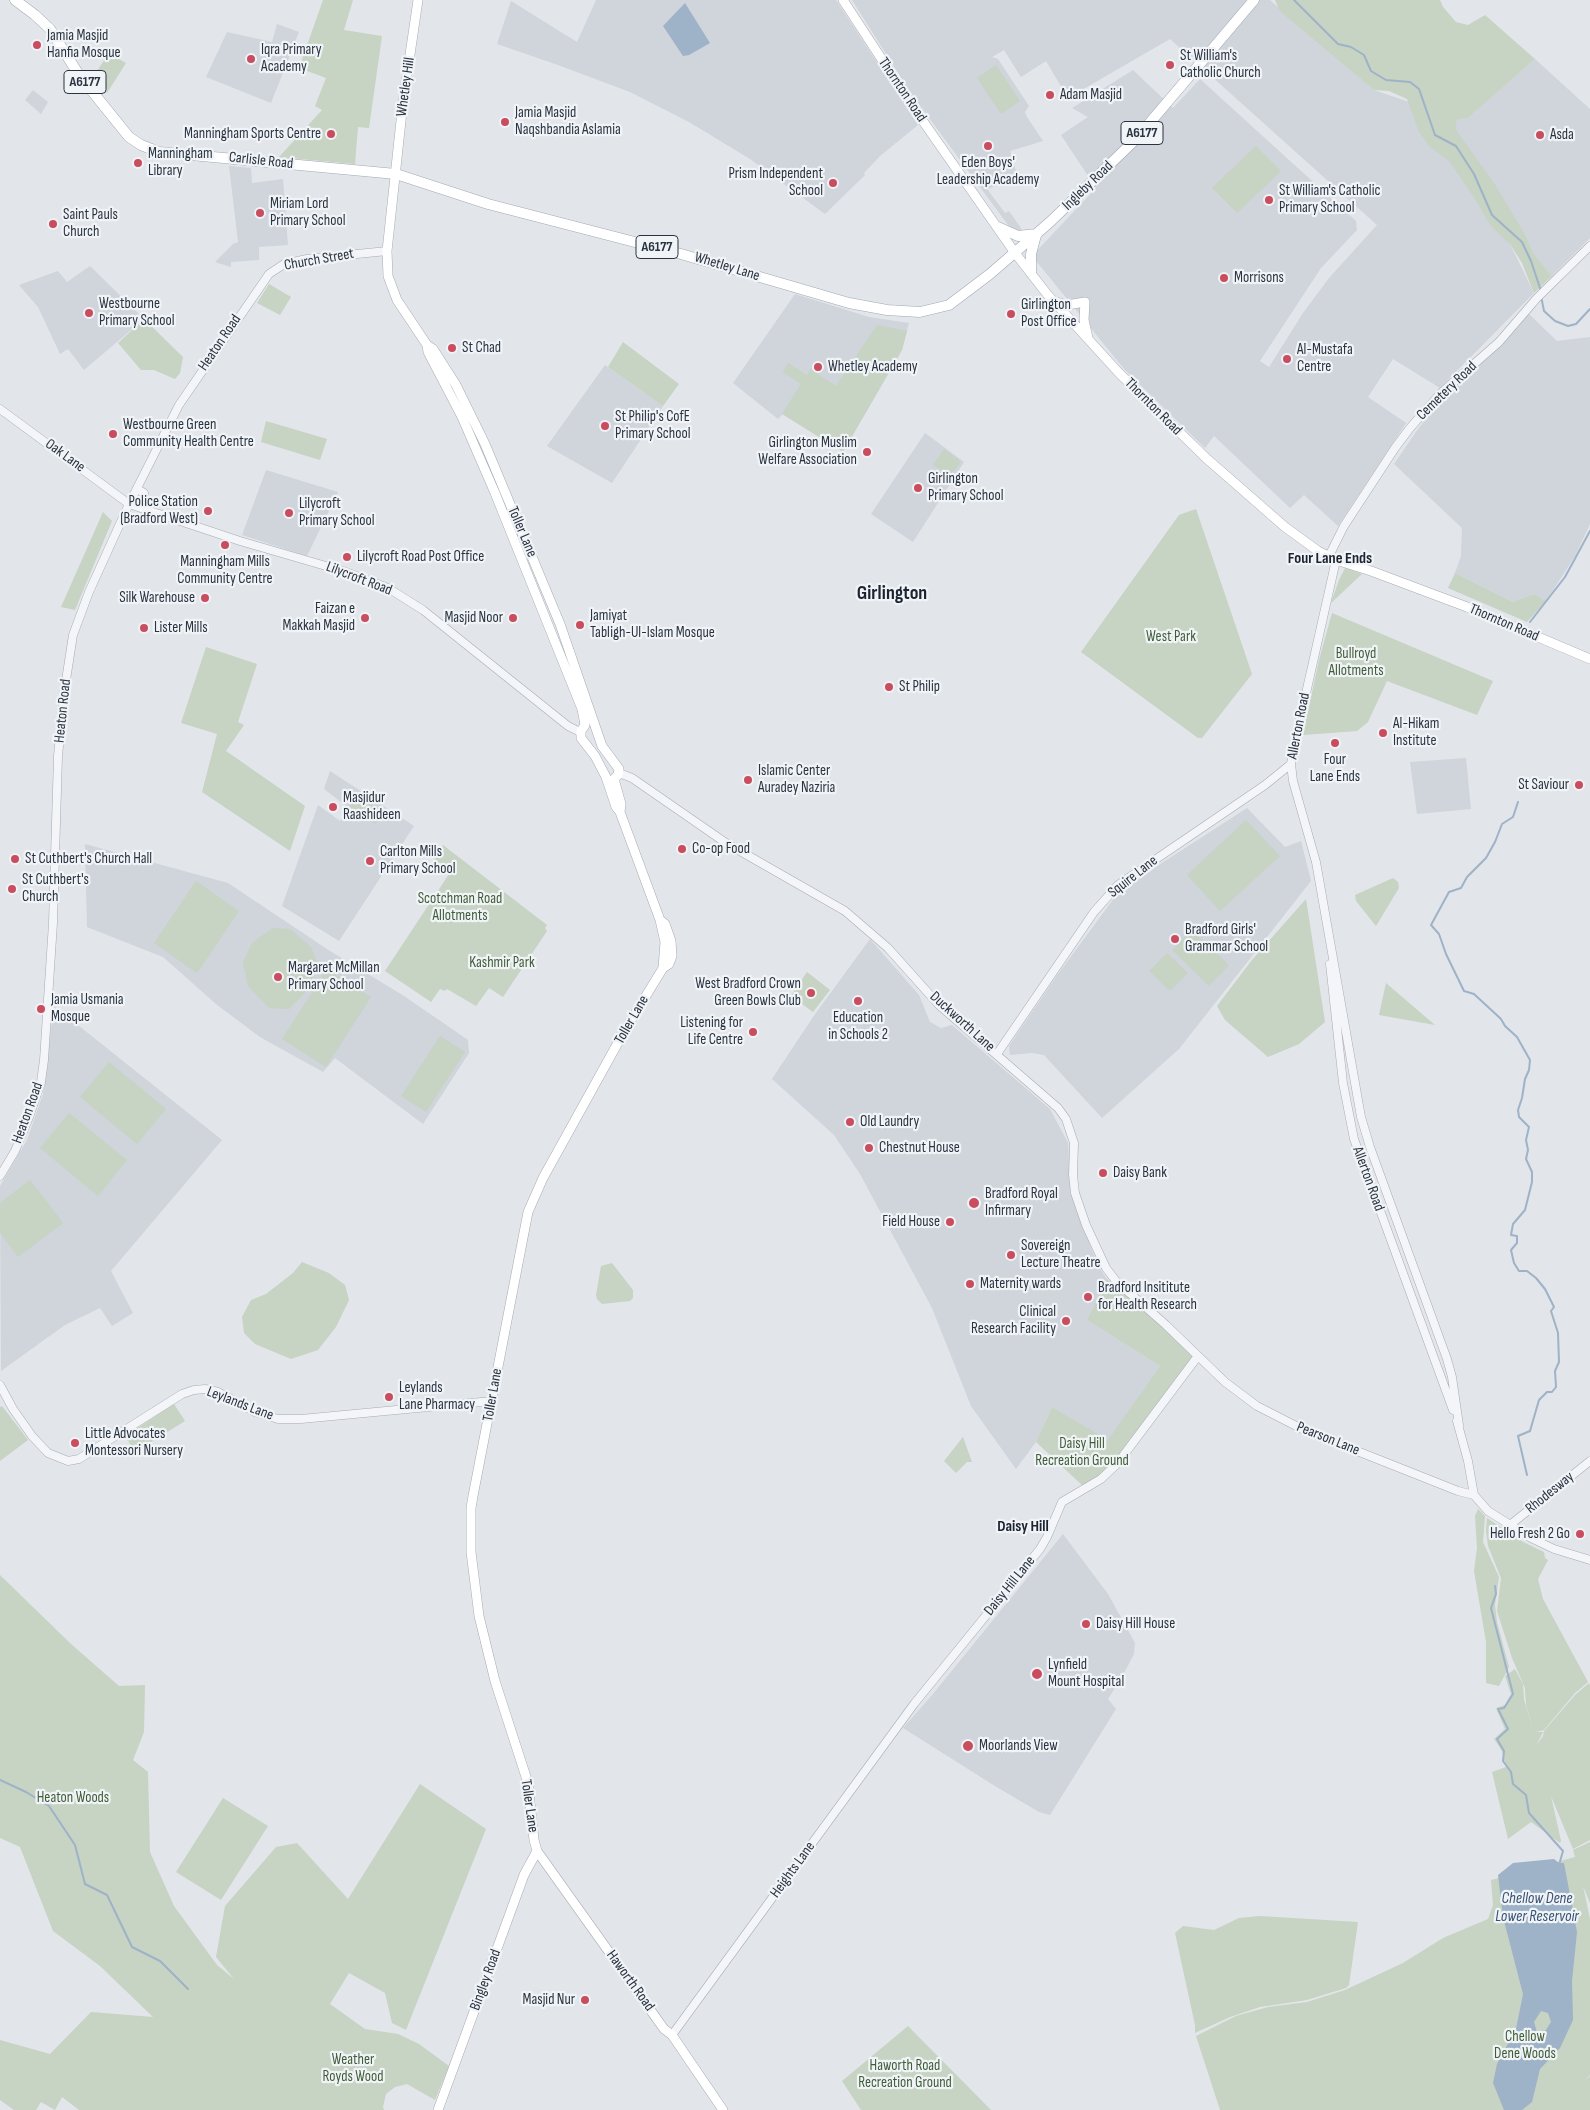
<!DOCTYPE html>
<style>
body{margin:0}
canvas{display:block;background:#e2e5e9}
</style>
<canvas width="1590" height="2110"></canvas>
<script>
const context = document.querySelector('canvas').getContext('2d');
context.lineJoin = 'round';
function fillPath(path, color) { context.fillStyle = color; context.fill(path, 'evenodd'); }
const shape = rows => new Path2D(rows.map(r => 'M' + r).join(''));
function trace(path, color, width, dash) { context.strokeStyle = color; context.lineWidth = width; context.lineCap = dash ? 'butt' : 'round'; context.setLineDash(dash || []); context.stroke(path); }
function write(font, color, halo, rows, align = 'center') {
  context.font = font + ' "Sofia Sans Condensed",sans-serif'; context.lineWidth = 4.5; context.setLineDash([]); context.textBaseline = 'middle'; context.strokeStyle = halo; context.fillStyle = color; for (const [text, x, y, turn = 0] of rows) {
    context.save(); context.translate(x, y); context.rotate((+turn || 0) * Math.PI / 180); context.textAlign = isNaN(turn) ? turn : align; if (halo) context.strokeText(text, 0, 0); context.fillText(text, 0, 0); context.restore();
  }
}
fillPath(shape([
 [596,0,836,0,918,125,880,156,864,173,865,175,825,214,750,159,689,122,630,92,558,65,497,44,511,1,577,42],
 [852,0,1270,0,1374,90,1409,102,1510,244,1534,293,1440,388,1393,359,1368,397,1406,423,1338,526,1304,495,1290,508,1214,436,1205,448,1125,370,1032,256,1096,188,1061,135,1088,117,1072,108,1133,70,1173,108,1200,79,1356,221,1357,230,1321,268,1260,361,1269,367,1303,313,1329,278,1377,225,1170,39,1068,98,1046,61,1021,77,1004,50,992,57,998,59,1029,106,1025,112,1027,117,1043,141,1010,151,1018,178,987,189,1005,213,1009,211,1023,231,1019,232,1011,229,910,92],
 [277,24,299,32,271,103,206,77,227,32,272,42],
 [1535,59,1590,109,1590,238,1552,276,1533,253,1527,238,1454,130,1457,120,1468,118],
 [33,90,48,102,41,114,25,100],
 [229,166,251,168,252,183,283,179,288,245,259,247,259,260,231,262,231,267,215,262,233,244,238,242],
 [90,266,144,319,84,370,68,349,60,354,38,307,19,285,58,271,67,282],
 [795,294,869,317,909,323,902,350,843,452,783,414,778,419,733,383],
 [1529,314,1557,341,1590,337,1590,524,1575,556,1546,601,1534,594,1513,602,1455,573,1461,556,1462,528,1394,464,1418,429,1446,394],
 [605,365,663,406,612,483,547,446],
 [925,433,964,462,913,542,871,514],
 [266,470,338,492,307,556,242,535],
 [1466,758,1471,809,1417,814,1410,762],
 [330,771,414,826,339,941,282,906,318,805,340,821,349,808,324,789],
 [1247,808,1285,847,1301,841,1311,881,1179,1049,1102,1118,1044,1055,1032,1053,1010,1055,1009,1046,1058,974,1115,897,1145,874],
 [85,844,228,883,330,951,404,996,468,1040,469,1053,423,1124,335,1058,323,1072,260,1037,216,1004,163,957,87,927],
 [870,939,919,995,930,1022,941,1028,952,1025,1050,1109,1068,1143,1071,1194,1098,1266,1107,1279,1087,1320,1160,1366,1108,1441,1052,1407,1036,1442,1016,1469,971,1406,932,1308,860,1174,834,1135,772,1079,813,1017],
 [54,1006,222,1140,111,1271,133,1313,112,1326,100,1308,65,1325,1,1371,0,1186,27,1140,43,1094],
 [1063,1534,1108,1594,1135,1643,1134,1654,1123,1675,1108,1699,1116,1709,1050,1815,1039,1812,995,1786,903,1728,933,1694]
]), '#d0d4db');
fillPath(shape([
 [323,0,353,0,344,30,382,36,369,128,358,127,355,164,279,157,322,110,315,106,326,78,299,68],
 [1275,0,1440,0,1443,7,1456,22,1468,25,1485,15,1535,59,1468,118,1457,120,1455,129,1494,183,1527,238,1533,253,1552,276,1534,293,1522,263,1510,244,1491,226,1475,199,1450,162,1430,147,1419,132,1407,99,1389,91,1374,90,1280,11],
 [109,53,126,63,107,93,91,80],
 [996,65,1020,101,1001,114,977,78],
 [1256,146,1281,171,1237,213,1212,188],
 [269,284,291,297,280,315,257,303],
 [144,319,183,357,180,373,175,379,154,370,141,370,118,343],
 [877,325,907,331,902,350,843,452,782,414,801,384,783,372,788,363,807,375,810,369,836,386],
 [623,342,679,384,663,406,608,367],
 [266,421,327,439,320,460,261,442],
 [944,449,959,460,960,463,950,476,933,465],
 [1196,509,1252,674,1202,738,1198,738,1081,652,1179,515],
 [103,512,112,521,75,610,61,607],
 [1345,568,1362,574,1331,603,1339,580],
 [1455,573,1513,602,1534,594,1546,601,1527,622,1448,588],
 [1332,613,1493,681,1477,715,1387,681,1368,722,1357,731,1303,735,1319,660],
 [206,647,257,664,238,722,244,725,226,751,305,806,290,851,202,792,217,734,181,723],
 [359,795,383,812,375,824,349,807],
 [1246,820,1280,856,1220,911,1187,875],
 [443,845,547,925,545,928,547,931,503,997,489,988,476,1006,447,989,445,991,440,989,431,1002,385,971,451,871,434,859],
 [1393,878,1398,882,1399,888,1376,926,1356,901,1355,895],
 [196,881,239,911,197,973,154,943],
 [1306,899,1325,1022,1299,1044,1268,1057,1225,1020,1217,1006,1252,960],
 [273,928,290,929,311,947,318,965,305,993,289,1009,269,1008,248,986,243,962,252,943],
 [1192,930,1229,965,1209,986,1172,950],
 [1167,953,1188,973,1170,991,1149,971],
 [327,969,371,997,326,1067,282,1039],
 [807,972,830,990,813,1012,791,996],
 [1386,983,1435,1025,1379,1015],
 [440,1036,465,1052,426,1112,401,1096],
 [109,1062,166,1109,137,1144,80,1097],
 [69,1113,127,1160,98,1196,40,1148],
 [30,1180,63,1223,18,1257,0,1233,0,1203],
 [302,1262,329,1273,345,1285,349,1300,336,1327,318,1350,291,1359,255,1344,244,1333,242,1317,251,1300,266,1294,293,1273],
 [612,1263,633,1290,633,1298,630,1301,602,1304,597,1299,596,1295,601,1266],
 [1107,1279,1195,1356,1117,1460,1102,1474,1083,1486,1036,1442,1052,1407,1108,1440,1160,1366,1087,1320],
 [174,1404,185,1421,135,1452,125,1436],
 [2,1406,28,1440,0,1461,0,1407],
 [963,1437,972,1462,967,1462,956,1473,944,1461],
 [1478,1509,1485,1516,1483,1542,1499,1577,1495,1605,1497,1622,1509,1667,1499,1686,1486,1683,1486,1642,1474,1571,1477,1548,1475,1516],
 [1487,1518,1523,1542,1544,1552,1545,1558,1548,1560,1538,1579,1543,1599,1588,1682,1575,1693,1544,1730,1536,1732,1543,1732,1536,1746,1543,1736,1544,1731,1575,1695,1589,1683,1590,1686,1590,1840,1573,1849,1551,1796,1561,1841,1560,1843,1531,1822,1508,1839,1492,1772,1506,1767,1502,1751,1494,1739,1505,1729,1496,1708,1505,1705,1511,1694,1505,1676,1515,1669,1523,1684,1524,1700,1534,1733,1526,1705,1525,1688,1512,1658,1497,1611,1501,1578,1488,1546,1486,1531],
 [0,1575,71,1644,119,1686,145,1685,144,1732,133,1760,148,1772,150,1852,174,1906,217,1965,234,1979,216,1957,225,1906,276,1847,297,1843,348,1899,420,1784,486,1829,406,2030,392,2023,385,1993,349,1973,330,2004,365,2029,398,2034,419,2044,449,2066,435,2100,407,2084,395,2087,386,2094,383,2107,384,2110,79,2110,62,2097,55,2110,41,2102,36,2110,14,2110,0,2100,0,2040,50,2054,91,2012,153,2017,100,1966,53,1931,20,1847,0,1838],
 [223,1798,268,1826,221,1900,176,1872],
 [1590,1842,1590,1903,1583,1886,1590,1919,1590,2075,1583,2082,1590,2076,1590,2110,1220,2110,1196,2036,1236,2016,1268,2007,1307,2002,1345,1990,1403,1963,1443,1938,1488,1919,1493,1905,1491,1880,1575,1857,1573,1850],
 [1260,1916,1358,1922,1349,1985,1346,1988,1307,2000,1260,2007,1230,2017,1195,2033,1195,2025,1175,1933,1183,1926,1214,1930,1239,1918],
 [908,2026,991,2110,861,2110,842,2081]
]), '#c7d3c3');
fillPath(shape([
 [685,3,710,43,689,55,683,56,663,26],
 [1554,1859,1559,1863,1564,1863,1577,1932,1572,1981,1573,2020,1560,2048,1540,2069,1532,2102,1522,2110,1504,2110,1493,2083,1497,2064,1516,2029,1523,1994,1503,1917,1498,1875,1513,1863],
 [1541,2011,1548,2013,1551,2022,1546,2030,1537,2032,1534,2022]
]), '#9eb2c8');
trace(shape([
 [1294,0,1338,44,1351,47,1364,55,1371,71,1386,80,1410,82,1419,89,1435,135,1456,146,1474,174,1492,215,1522,242,1531,261,1541,291],
 [1541,296,1544,311,1555,321,1568,326,1576,324,1590,309],
 [1530,622,1565,577,1590,531],
 [1518,802,1513,817,1502,824,1495,842,1486,858,1467,877,1461,888,1449,892,1431,925,1439,934,1446,954,1464,991,1474,994,1501,1019,1505,1026,1517,1037,1530,1060,1529,1070,1525,1079,1522,1098,1518,1110,1519,1117,1529,1127,1526,1140,1528,1150,1526,1159,1532,1172,1532,1182,1525,1210,1513,1224,1511,1235,1517,1236,1517,1243,1511,1250,1514,1263,1519,1271,1527,1271,1536,1278,1545,1289,1554,1307,1551,1311,1558,1333,1559,1362,1555,1371,1556,1387,1552,1392,1547,1392,1539,1400,1530,1431,1518,1436,1527,1475],
 [1495,1586,1496,1594,1491,1608,1513,1694,1504,1708,1498,1709,1508,1729,1497,1739,1504,1751,1503,1761,1511,1772,1513,1784,1526,1795,1529,1813,1563,1851,1559,1865],
 [0,1780,26,1792,49,1806,75,1845,85,1884,107,1895,132,1947,160,1961,188,1989]
]), '#9eb2c8', 2);
const tertiary = shape([
 [0,409,129,504,240,541,343,571,388,588,423,610,568,726,580,732],
 [137,489,144,493,145,505,152,513],
 [1329,556,1344,526,1395,448,1410,428,1440,394,1499,342,1537,298,1590,246],
 [1336,560,1293,751,1291,764,1293,781,1316,862,1361,1117,1370,1147,1447,1359,1452,1377,1459,1425],
 [619,773,632,778,726,843,845,911,888,948,939,1005,1058,1108,1066,1119,1074,1143,1073,1175,1075,1193,1086,1225,1106,1268,1116,1281,1166,1325,1225,1382,1257,1406,1304,1430,1458,1491,1474,1495],
 [1330,964,1343,1083,1354,1139,1453,1410],
 [997,1054,1094,912,1118,885,1265,785,1291,764],
 [0,1176,15,1151,29,1117,41,1082,44,1060,53,923,58,756,64,693,73,635,89,592,129,504,179,405,269,274,284,264,307,259,387,251],
 [0,1385,13,1409,32,1436,48,1453,68,1461,79,1459,182,1394,194,1390,205,1389,218,1392,255,1412,278,1419,301,1419,492,1401],
 [1457,1421,1468,1461,1474,1495,1488,1511,1531,1538,1554,1549,1590,1560],
 [1510,1525,1590,1461],
 [672,2035,914,1704,1040,1549,1047,1537,1062,1502,1101,1479,1117,1464,1198,1356]
]);
const secondary = shape([
 [418,0,403,102,387,251,388,276,397,300,427,345,433,349,456,385,485,444,560,624,602,746,619,769,618,775,614,779],
 [843,0,911,104,1015,253,1047,294,1119,373,1206,458,1285,527,1318,551,1336,560,1371,571,1467,607,1590,659],
 [1053,301,1067,305,1085,302,1084,320,1088,338],
 [427,345,428,352,462,417,495,493,582,709,585,725,581,731,581,738,595,756,606,777,616,807,620,812,660,920,665,942,663,968],
 [614,779,621,804,620,812],
 [660,920,665,924,671,941,672,956,669,964,663,968,625,1030,543,1178,528,1212,473,1496,471,1508,471,1552,479,1616,495,1681,528,1783,534,1840,537,1851,664,2029,672,2035,723,2110],
 [438,2110,524,1875,537,1851]
]);
const primary = shape([
 [15,0,35,15,50,29,79,75,129,137,141,145,159,152,396,174,488,204,681,254,849,303,887,310,920,312,949,305,990,274,1050,222,1136,139,1254,0],
 [998,227,1018,236,1037,234],
 [1031,272,1031,254,1036,235]
]);
trace(tertiary, '#a7acb3', 9);
trace(secondary, '#a7acb3', 10);
trace(primary, '#a1a9b5', 11);
trace(tertiary, '#f4f5f8', 8);
trace(secondary, '#fff', 9);
trace(primary, '#fff', 10);
for (const [x, y, r, color] of [
 [37,45,5,"#c94c5f"],
 [251,59,5,"#c94c5f"],
 [1170,65,5,"#c94c5f"],
 [1050,95,5,"#c94c5f"],
 [505,122,5,"#c94c5f"],
 [331,134,5,"#c94c5f"],
 [1540,135,5,"#c94c5f"],
 [988,146,5,"#c94c5f"],
 [138,163,5,"#c94c5f"],
 [833,183,5,"#c94c5f"],
 [1269,200,5,"#c94c5f"],
 [260,213,5,"#c94c5f"],
 [53,224,5,"#c94c5f"],
 [1224,278,5,"#c94c5f"],
 [89,313,5,"#c94c5f"],
 [1011,314,5,"#c94c5f"],
 [452,348,5,"#c94c5f"],
 [1287,359,5,"#c94c5f"],
 [818,367,5,"#c94c5f"],
 [605,426,5,"#c94c5f"],
 [113,434,5,"#c94c5f"],
 [867,452,5,"#c94c5f"],
 [918,488,5,"#c94c5f"],
 [208,511,5,"#c94c5f"],
 [289,513,5,"#c94c5f"],
 [225,545,5,"#c94c5f"],
 [347,557,5,"#c94c5f"],
 [205,598,5,"#c94c5f"],
 [365,618,5,"#c94c5f"],
 [513,618,5,"#c94c5f"],
 [580,625,5,"#c94c5f"],
 [144,628,5,"#c94c5f"],
 [889,687,5,"#c94c5f"],
 [1383,733,5,"#c94c5f"],
 [1335,743,5,"#c94c5f"],
 [748,780,5,"#c94c5f"],
 [1579,785,5,"#c94c5f"],
 [333,807,5,"#c94c5f"],
 [682,849,5,"#c94c5f"],
 [15,859,5,"#c94c5f"],
 [370,861,5,"#c94c5f"],
 [12,889,5,"#c94c5f"],
 [1175,939,5,"#c94c5f"],
 [278,977,5,"#c94c5f"],
 [811,993,5,"#c94c5f"],
 [858,1001,5,"#c94c5f"],
 [41,1009,5,"#c94c5f"],
 [753,1032,5,"#c94c5f"],
 [850,1122,5,"#c94c5f"],
 [869,1148,5,"#c94c5f"],
 [1103,1173,5,"#c94c5f"],
 [974,1203,6,"#c94c5f"],
 [950,1222,5,"#c94c5f"],
 [1011,1255,5,"#c94c5f"],
 [970,1284,5,"#c94c5f"],
 [1088,1297,5,"#c94c5f"],
 [1066,1321,5,"#c94c5f"],
 [389,1397,5,"#c94c5f"],
 [75,1443,5,"#c94c5f"],
 [1580,1534,5,"#c94c5f"],
 [1086,1624,5,"#c94c5f"],
 [1037,1674,6,"#c94c5f"],
 [968,1746,6,"#c94c5f"],
 [585,2000,5,"#c94c5f"]
]) { const dot = new Path2D(); dot.arc(x, y, r, 0, 2 * Math.PI); context.fillStyle = color; context.fill(dot); trace(dot, '#f1f4f7', 2); }
for (const [x, y, w] of [
 [85,82,42],
 [1142,133,42],
 [657,247,42]
]) { const box = new Path2D(); box.roundRect(x - w / 2, y - 11.5, w, 23, 4); context.fillStyle = '#f1f4f7'; context.fill(box); trace(box, '#2a3341', 1); }
write('bold 14px', '#2a3341', null, [
 ["A6177",85,82],
 ["A6177",1142,133],
 ["A6177",657,247]
]);
write('15px', '#2a3341', '#f1f4f7', [
 ["Jamia Masjid",47,36],
 ["Hanfia Mosque",47,53],
 ["Iqra Primary",261,50],
 ["Academy",261,67],
 ["St William's",1180,56],
 ["Catholic Church",1180,73],
 ["Adam Masjid",1060,95],
 ["Jamia Masjid",515,113],
 ["Naqshbandia Aslamia",515,130],
 ["Manningham Sports Centre",321,134,"right"],
 ["Asda",1550,135],
 ["Manningham",148,154],
 ["Library",148,171],
 ["Eden Boys'",988,163,"center"],
 ["Leadership Academy",988,180,"center"],
 ["Prism Independent",823,174,"right"],
 ["School",823,191,"right"],
 ["St William's Catholic",1279,191],
 ["Primary School",1279,208],
 ["Miriam Lord",270,204],
 ["Primary School",270,221],
 ["Saint Pauls",63,215],
 ["Church",63,232],
 ["Morrisons",1234,278],
 ["Westbourne",99,304],
 ["Primary School",99,321],
 ["Girlington",1021,305],
 ["Post Office",1021,322],
 ["St Chad",462,348],
 ["Al-Mustafa",1297,350],
 ["Centre",1297,367],
 ["Whetley Academy",828,367],
 ["St Philip's CofE",615,417],
 ["Primary School",615,434],
 ["Westbourne Green",123,425],
 ["Community Health Centre",123,442],
 ["Girlington Muslim",857,443,"right"],
 ["Welfare Association",857,460,"right"],
 ["Girlington",928,479],
 ["Primary School",928,496],
 ["Police Station",198,502,"right"],
 ["(Bradford West)",198,519,"right"],
 ["Lilycroft",299,504],
 ["Primary School",299,521],
 ["Lilycroft Road Post Office",357,557],
 ["Manningham Mills",225,562,"center"],
 ["Community Centre",225,579,"center"],
 ["Silk Warehouse",195,598,"right"],
 ["Faizan e",355,609,"right"],
 ["Makkah Masjid",355,626,"right"],
 ["Jamiyat",590,616],
 ["Tabligh-Ul-Islam Mosque",590,633],
 ["Masjid Noor",503,618,"right"],
 ["Lister Mills",154,628],
 ["St Philip",899,687],
 ["Al-Hikam",1393,724],
 ["Institute",1393,741],
 ["Four",1335,760,"center"],
 ["Lane Ends",1335,777,"center"],
 ["Islamic Center",758,771],
 ["Auradey Naziria",758,788],
 ["St Saviour",1569,785,"right"],
 ["Masjidur",343,798],
 ["Raashideen",343,815],
 ["Co-op Food",692,849],
 ["Carlton Mills",380,852],
 ["Primary School",380,869],
 ["St Cuthbert's Church Hall",25,859],
 ["St Cuthbert's",22,880],
 ["Church",22,897],
 ["Bradford Girls'",1185,930],
 ["Grammar School",1185,947],
 ["Margaret McMillan",288,968],
 ["Primary School",288,985],
 ["West Bradford Crown",801,984,"right"],
 ["Green Bowls Club",801,1001,"right"],
 ["Jamia Usmania",51,1000],
 ["Mosque",51,1017],
 ["Education",858,1018,"center"],
 ["in Schools 2",858,1035,"center"],
 ["Listening for",743,1023,"right"],
 ["Life Centre",743,1040,"right"],
 ["Old Laundry",860,1122],
 ["Chestnut House",879,1148],
 ["Daisy Bank",1113,1173],
 ["Bradford Royal",985,1194],
 ["Infirmary",985,1211],
 ["Field House",940,1222,"right"],
 ["Sovereign",1021,1246],
 ["Lecture Theatre",1021,1263],
 ["Maternity wards",980,1284],
 ["Bradford Insititute",1098,1288],
 ["for Health Research",1098,1305],
 ["Clinical",1056,1312,"right"],
 ["Research Facility",1056,1329,"right"],
 ["Leylands",399,1388],
 ["Lane Pharmacy",399,1405],
 ["Little Advocates",85,1434],
 ["Montessori Nursery",85,1451],
 ["Hello Fresh 2 Go",1570,1534,"right"],
 ["Daisy Hill House",1096,1624],
 ["Lynfield",1048,1665],
 ["Mount Hospital",1048,1682],
 ["Moorlands View",979,1746],
 ["Masjid Nur",575,2000,"right"]
], 'left');
write('15px', '#2a3341', '#f1f4f7', [
 ["Whetley Hill",406,87,-82],
 ["Thornton Road",902,90,56],
 ["Carlisle Road",261,161,6],
 ["Ingleby Road",1088,186,-44],
 ["Church Street",319,260,-10],
 ["Whetley Lane",727,267,17],
 ["Heaton Road",220,343,-56],
 ["Cemetery Road",1447,391,-44],
 ["Thornton Road",1153,407,45],
 ["Oak Lane",65,456,36],
 ["Toller Lane",522,532,67],
 ["Lilycroft Road",359,579,21],
 ["Thornton Road",1504,623,23],
 ["Heaton Road",63,711,-84],
 ["Allerton Road",1299,726,-79],
 ["Squire Lane",1133,877,-38],
 ["Toller Lane",632,1020,-60],
 ["Duckworth Lane",962,1022,42],
 ["Heaton Road",28,1113,-70],
 ["Allerton Road",1368,1179,70],
 ["Toller Lane",493,1395,-80],
 ["Leylands Lane",240,1404,21],
 ["Pearson Lane",1328,1439,22],
 ["Rhodesway",1550,1493,-39],
 ["Daisy Hill Lane",1010,1586,-51],
 ["Toller Lane",529,1806,82],
 ["Heights Lane",793,1870,-54],
 ["Bingley Road",486,1980,-70],
 ["Haworth Road",630,1981,54]
]);
write('15px', '#3f5c38', '#f1f4f7', [
 ["West Park",1171,637],
 ["Bullroyd",1356,654],
 ["Allotments",1356,671],
 ["Scotchman Road",460,899],
 ["Allotments",460,916],
 ["Kashmir Park",502,963],
 ["Daisy Hill",1082,1444],
 ["Recreation Ground",1082,1461],
 ["Heaton Woods",73,1798],
 ["Chellow",1525,2037],
 ["Dene Woods",1525,2054],
 ["Weather",353,2060],
 ["Royds Wood",353,2077],
 ["Haworth Road",905,2066],
 ["Recreation Ground",905,2083]
]);
write('bold 16px', '#1c2432', '#f1f4f7', [
 ["Four Lane Ends",1330,559],
 ["Daisy Hill",1023,1527]
]);
write('italic 16px', '#365173', '#f1f4f7', [
 ["Chellow Dene",1537,1899],
 ["Lower Reservoir",1537,1917]
]);
write('bold 20px', '#1c2432', '#f1f4f7', [
 ["Girlington",892,594]
]);
</script>
